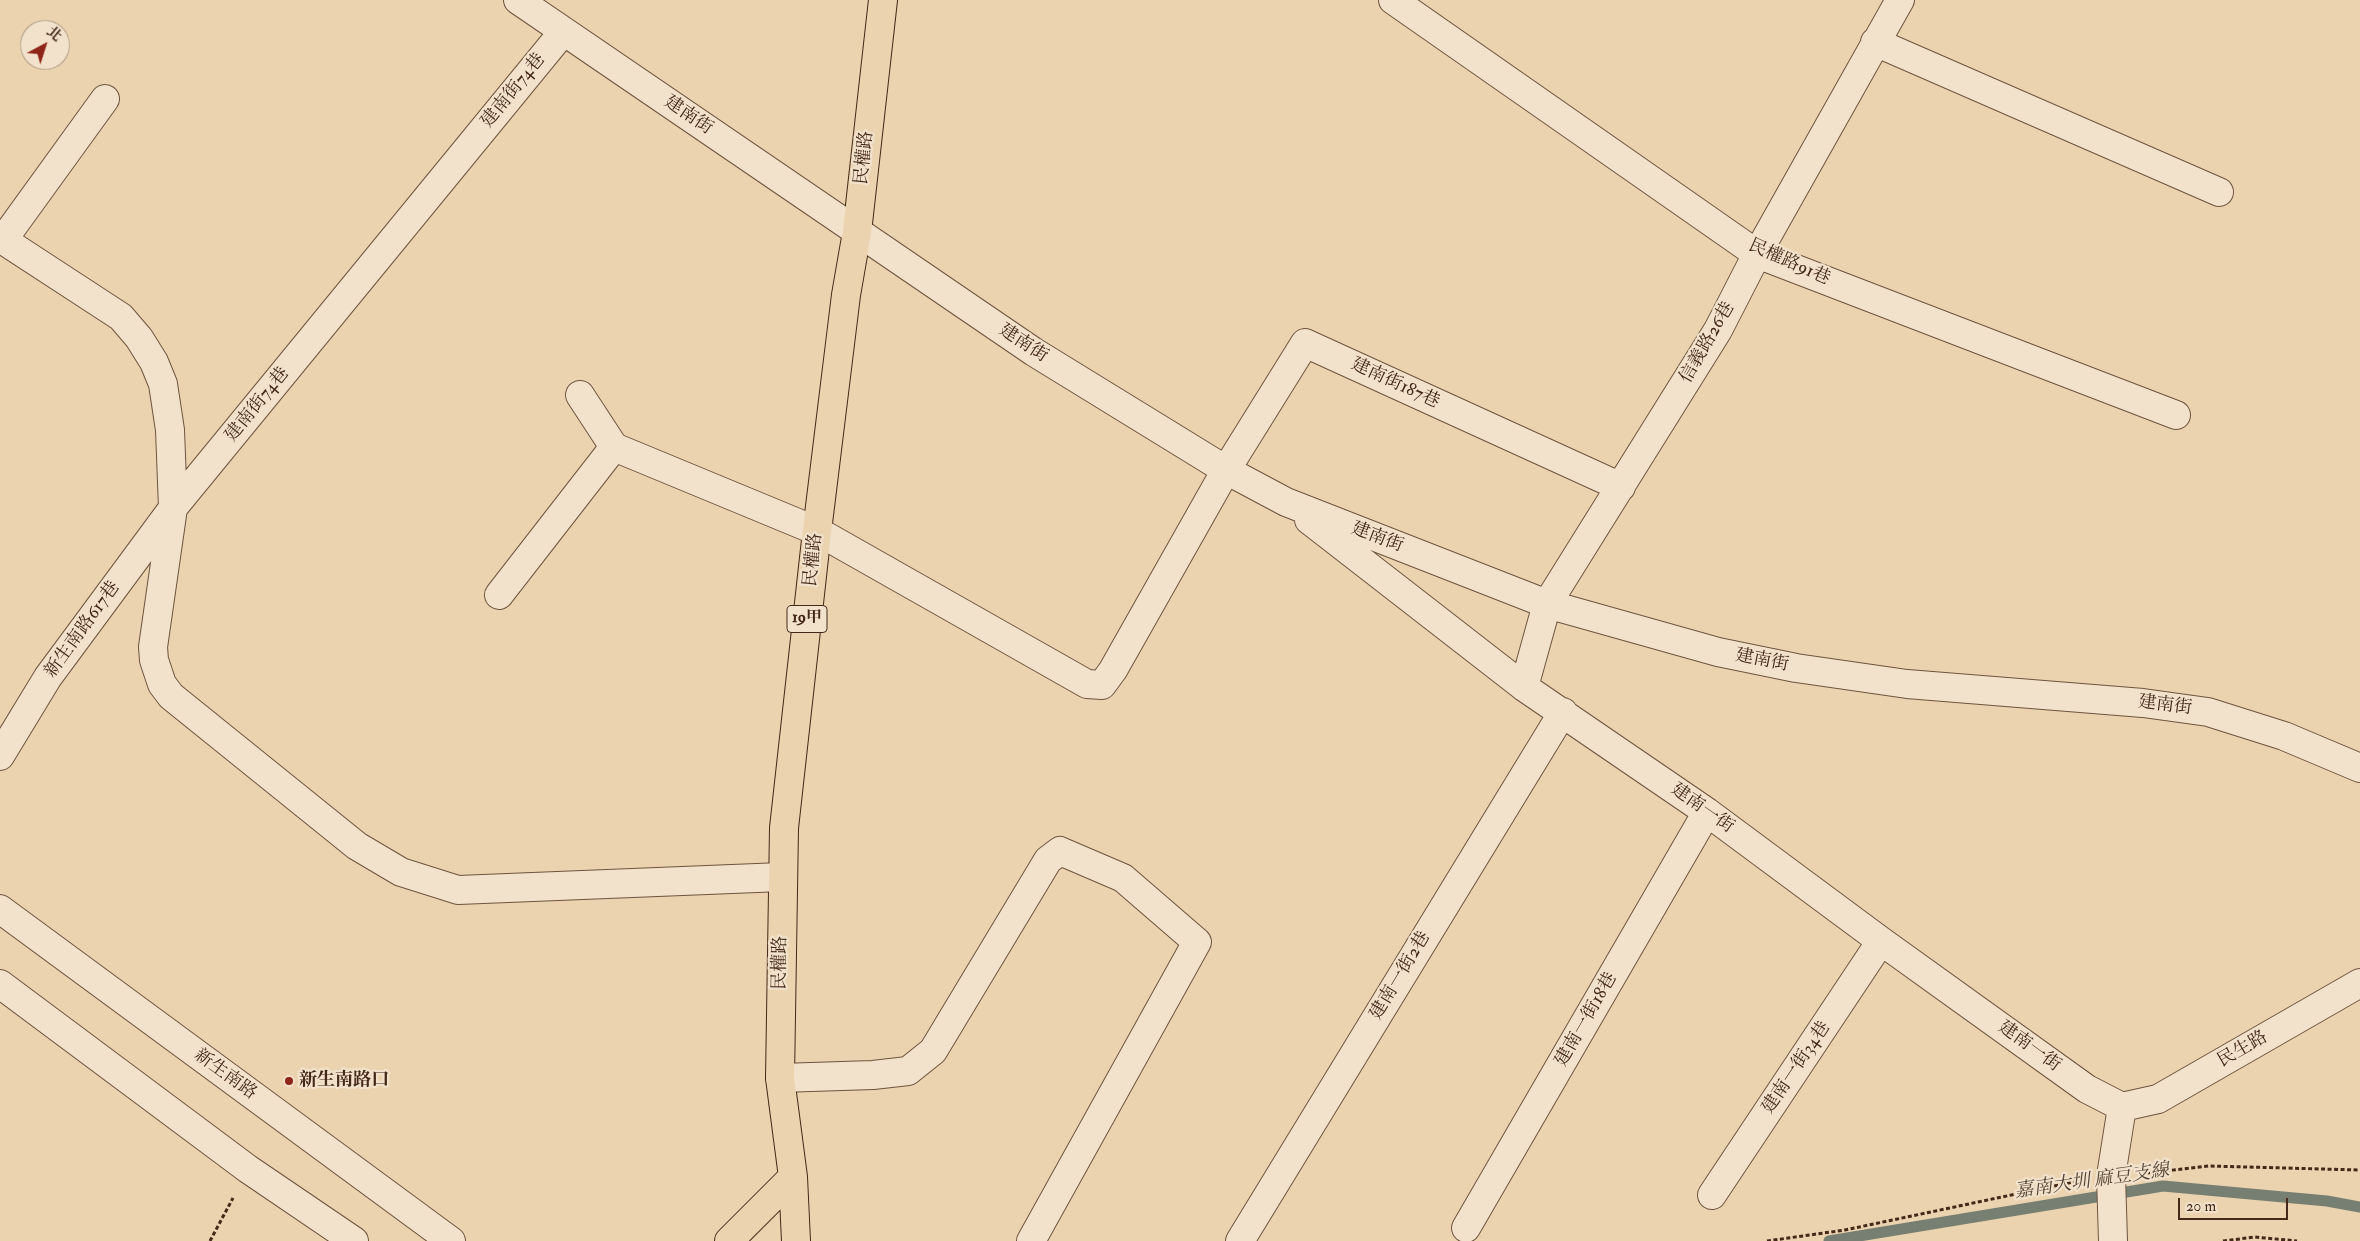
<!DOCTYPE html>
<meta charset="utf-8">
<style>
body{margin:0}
#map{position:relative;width:2360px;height:1241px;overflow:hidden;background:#ebd3b0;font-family:"IM FELL Double Pica","Noto Serif TC",serif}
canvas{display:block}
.north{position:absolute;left:20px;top:20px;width:50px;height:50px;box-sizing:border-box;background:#f2e2cc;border:1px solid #ac9884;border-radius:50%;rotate:40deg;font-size:14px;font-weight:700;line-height:20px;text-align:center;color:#442918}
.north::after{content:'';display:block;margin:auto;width:18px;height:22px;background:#8f2418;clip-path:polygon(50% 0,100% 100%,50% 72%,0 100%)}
.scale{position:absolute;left:2178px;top:1198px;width:110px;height:22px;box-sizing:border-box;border:2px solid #442918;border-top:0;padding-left:6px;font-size:15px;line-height:18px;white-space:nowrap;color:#442918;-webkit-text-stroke:4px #f2e2cc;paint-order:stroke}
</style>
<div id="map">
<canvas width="2360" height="1241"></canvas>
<div class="north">北</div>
<div class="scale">20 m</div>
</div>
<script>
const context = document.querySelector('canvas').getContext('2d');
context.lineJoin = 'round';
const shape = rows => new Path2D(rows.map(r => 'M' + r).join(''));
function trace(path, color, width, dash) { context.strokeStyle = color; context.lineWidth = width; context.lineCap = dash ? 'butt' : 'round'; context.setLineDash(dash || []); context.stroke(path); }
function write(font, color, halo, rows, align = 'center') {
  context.font = font + ' "IM FELL Double Pica","Noto Serif TC",serif'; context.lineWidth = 4.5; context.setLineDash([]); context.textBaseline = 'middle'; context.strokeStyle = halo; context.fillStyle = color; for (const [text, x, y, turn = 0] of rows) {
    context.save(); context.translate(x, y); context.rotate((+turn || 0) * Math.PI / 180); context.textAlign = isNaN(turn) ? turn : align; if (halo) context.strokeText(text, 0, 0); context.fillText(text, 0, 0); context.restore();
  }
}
trace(shape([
 [1829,1241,2163,1186,2327,1201,2360,1207]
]), '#767f71', 11);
const minor = shape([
 [518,0,1034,352,1226,470,1286,502,1547,604,1718,652,1796,668,1907,684,2143,703,2208,712,2284,736,2360,768],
 [1393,0,1757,254,2176,415],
 [1875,42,2219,192],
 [0,238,121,317,139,338,154,362,163,384,170,430,173,508,153,647,154,660,162,684,171,696,357,846,401,872,458,890,782,877],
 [3,240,105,99],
 [580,395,614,447],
 [1309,520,1524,687,1707,812,1881,941,2087,1089,2122,1107],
 [499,595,614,447,817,531,1087,684,1102,685,1113,670,1226,470,1305,343,1621,487],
 [1524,687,1547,604,1718,330,1757,254,1900,0],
 [0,756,48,677,173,508,563,32],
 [0,909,451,1241],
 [0,984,248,1169,354,1241],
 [780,1078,873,1075,908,1071,933,1051,1048,860,1060,851,1123,878,1197,942,1031,1241],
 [2122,1107,2158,1099,2360,983],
 [1712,1195,1881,941],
 [1466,1228,1707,812],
 [1240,1241,1563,712],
 [2113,1241,2111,1176,2122,1107]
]);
const major = shape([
 [729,1241,793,1177],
 [796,1241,793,1177,780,1078,784,828,817,531,846,295,857,232,883,0]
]);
trace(minor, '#6e543e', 30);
trace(major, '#442918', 30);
trace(shape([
 [2146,1173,2209,1166,2360,1170],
 [210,1241,233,1198],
 [1767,1241,1845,1230,2078,1181],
 [2223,1241,2255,1237,2297,1241]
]), '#442918', 3, [4, 2.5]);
trace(minor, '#f2e2cc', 28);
trace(major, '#ebd3b0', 28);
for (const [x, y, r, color] of [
 [289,1081,5,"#8f2418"]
]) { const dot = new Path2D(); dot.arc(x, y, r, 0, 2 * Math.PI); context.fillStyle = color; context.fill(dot); trace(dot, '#f2e2cc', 2); }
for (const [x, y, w] of [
 [807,619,40]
]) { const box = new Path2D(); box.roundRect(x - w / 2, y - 13.5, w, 27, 4); context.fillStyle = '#f2e2cc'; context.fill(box); trace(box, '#442918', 1); }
write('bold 16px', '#442918', null, [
 ["19甲",807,619]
]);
write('18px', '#442918', '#f2e2cc', [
 ["建南街74巷",514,91,-51],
 ["建南街",688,116,34],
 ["民權路",865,158,-84],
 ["民權路91巷",1789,263,24],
 ["信義路26巷",1708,343,-60],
 ["建南街",1023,344,33],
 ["建南街187巷",1395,384,25],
 ["建南街74巷",258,405,-51],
 ["建南街",1377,538,21],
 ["民權路",814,560,-84],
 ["新生南路617巷",83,630,-54],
 ["建南街",1762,661,11],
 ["建南街",2165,706,7],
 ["建南一街",1702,809,35],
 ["民權路",781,963,-89],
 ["建南一街2巷",1401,976,-59],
 ["建南一街18巷",1587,1020,-60],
 ["建南一街",2029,1047,36],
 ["民生路",2243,1050,-30],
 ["建南一街34巷",1797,1068,-56],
 ["新生南路",225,1075,36]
]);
write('bold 18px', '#442918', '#f2e2cc', [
 ["新生南路口",299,1081]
], 'left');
write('italic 19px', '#554636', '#f2e2cc', [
 ["嘉南大圳 麻豆支線",2092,1182,-8]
]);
</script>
